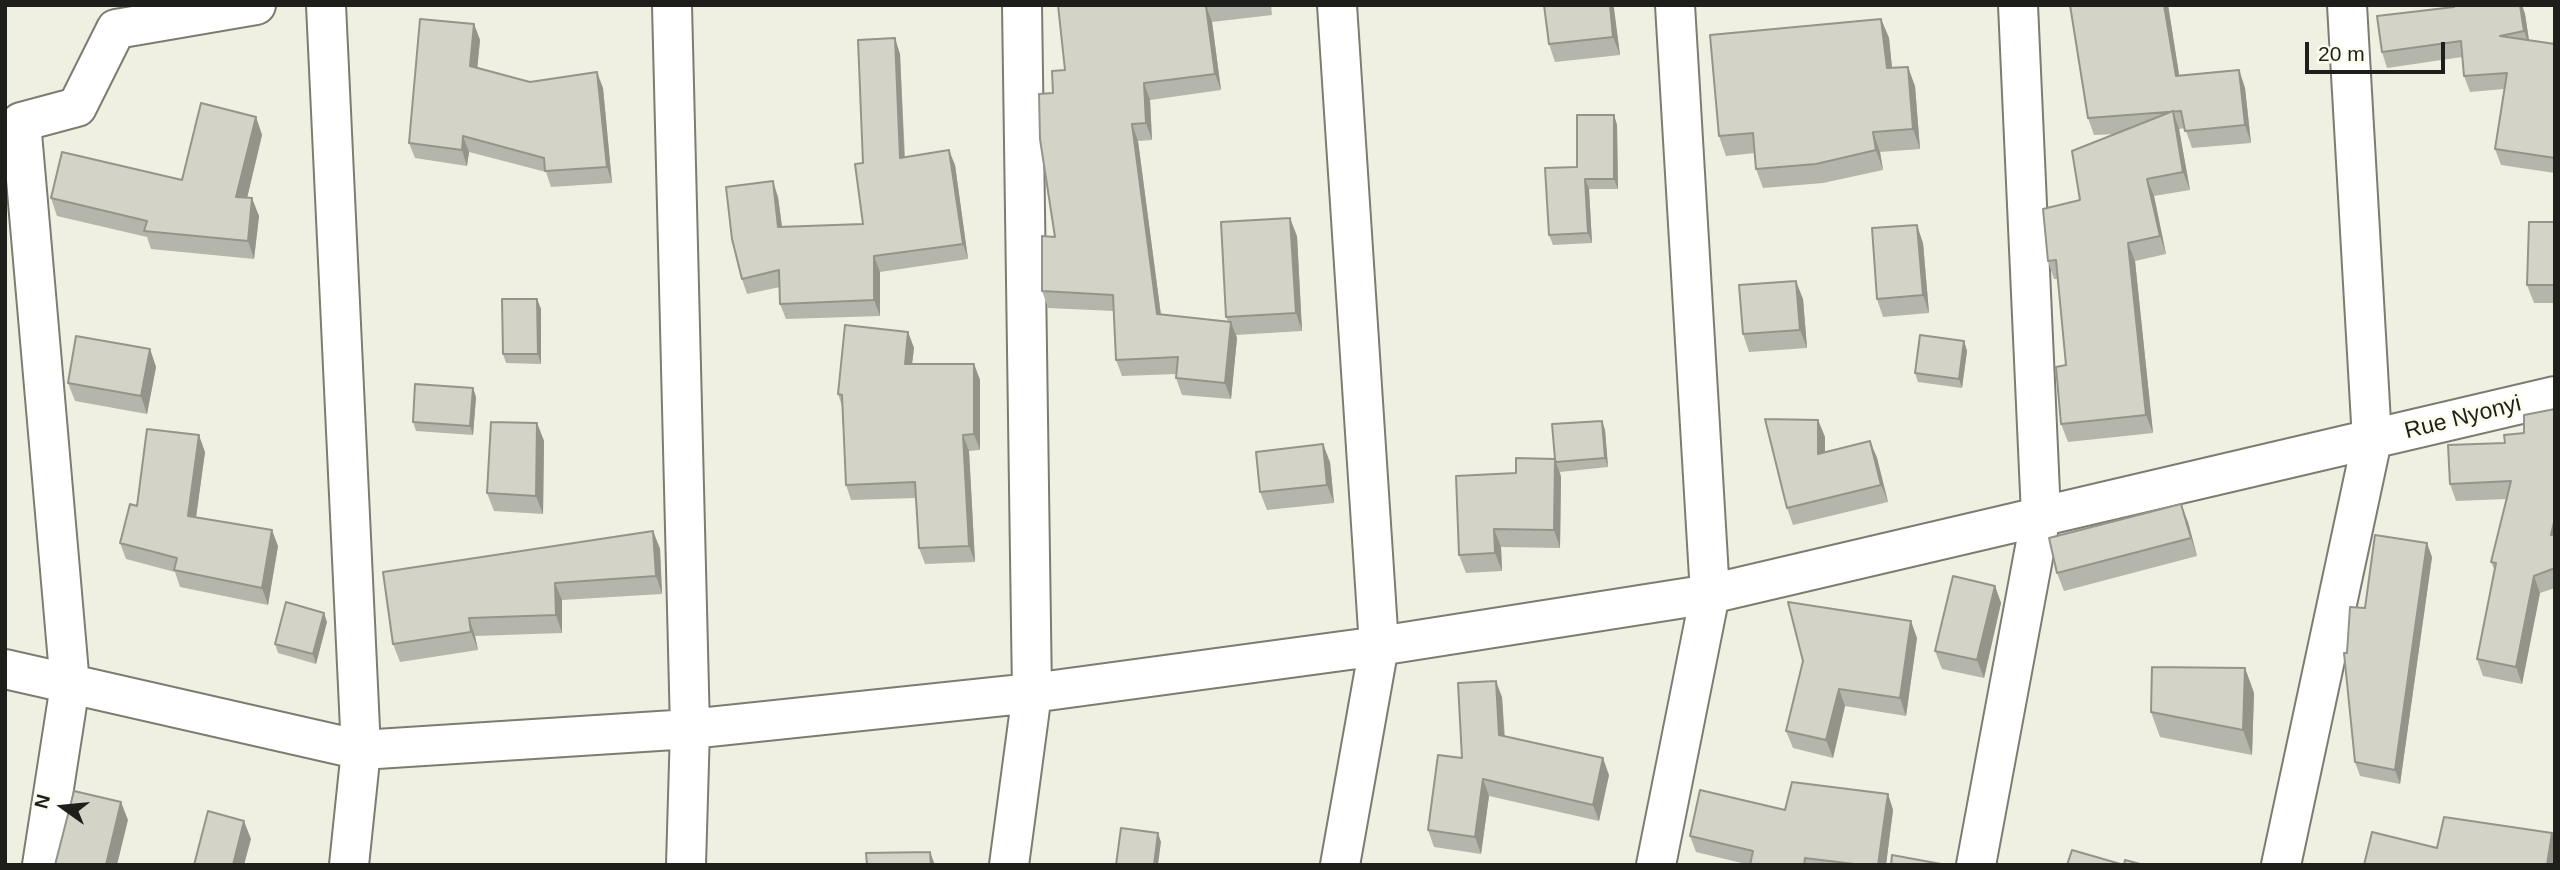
<!DOCTYPE html>
<style>
body{margin:0}
#map{position:relative;width:2560px;height:870px;overflow:hidden;background:#efefe2;font-family:Helvetica,sans-serif}
canvas{display:block}
.frame{position:absolute;inset:0;border:7px solid #1e1f1a;pointer-events:none}
.north{position:absolute;left:28px;top:772px;width:70px;height:70px;-webkit-text-stroke:5px #fcfdef;paint-order:stroke;rotate:285deg;font-size:19px;font-weight:700;line-height:28px;text-align:center;color:#1e1f1a}
.north::after{content:'';display:block;margin:auto;width:24px;height:32px;background:#1e1f1a;clip-path:polygon(50% 0,100% 100%,50% 72%,0 100%)}
.scale{position:absolute;left:2305px;top:42px;width:140px;height:32px;box-sizing:border-box;border:4px solid #1e1f1a;border-top:0;padding-left:9px;font-size:21px;line-height:24px;white-space:nowrap;color:#1e1f1a;-webkit-text-stroke:5px #fcfdef;paint-order:stroke}
</style>
<div id="map">
<canvas width="2560" height="870"></canvas>
<div class="frame"></div>
<div class="north">N</div>
<div class="scale">20 m</div>
</div>
<script>
const context = document.querySelector('canvas').getContext('2d');
context.lineJoin = 'round';
const shape = rows => new Path2D(rows.map(r => 'M' + r).join(''));
function trace(path, color, width, dash) { context.strokeStyle = color; context.lineWidth = width; context.lineCap = dash ? 'butt' : 'round'; context.setLineDash(dash || []); context.stroke(path); }
function fillPath(path, color) { context.fillStyle = color; context.fill(path, 'evenodd'); }
function write(font, color, halo, rows, align = 'center') {
  context.font = font + ' Helvetica,sans-serif'; context.lineWidth = 6; context.setLineDash([]); context.textBaseline = 'middle'; context.strokeStyle = halo; context.fillStyle = color; for (const [text, x, y, turn = 0] of rows) {
    context.save(); context.translate(x, y); context.rotate((+turn || 0) * Math.PI / 180); context.textAlign = isNaN(turn) ? turn : align; if (halo) context.strokeText(text, 0, 0); context.fillText(text, 0, 0); context.restore();
  }
}
const minor = shape([
 [326,5,361,750,349,865],
 [672,5,690,729,686,865],
 [1337,5,1379,646,1340,865],
 [5,669,361,750,690,729,1032,693,1379,646,1710,594,2555,396],
 [42,865,70,685,21,122,77,107,116,29,256,5],
 [1009,865,1032,693,1022,5],
 [1656,865,1710,594,1675,5],
 [1976,865,2041,515,2018,5],
 [2281,865,2372,440,2347,5]
]);
trace(minor, '#7c7c71', 42);
trace(minor, '#fff', 38);
fillPath(shape([
 [1058,5,1271,5,1272,15,1212,22,1221,90,1150,100,1152,140,1138,141,1161,315,1228,321,1226,317,1297,236,1302,331,1236,335,1237,338,1231,399,1182,395,1176,378,1177,374,1122,376,1116,360,1114,311,1048,308,1042,291,1055,237,1053,93,1065,70],
 [1544,5,1613,5,1620,55,1555,62,1549,44],
 [2070,5,2168,5,2179,75,2239,70,2245,88,2251,143,2192,148,2185,128,2179,129,2190,190,2154,196,2166,254,2135,261,2153,433,2068,442,2061,424,2066,365,2058,279,2054,279,2048,261,2116,134,2094,135,2088,118],
 [2454,5,2522,5,2525,14,2529,40,2555,44,2555,173,2501,165,2495,149,2504,89,2470,92,2464,76,2462,57,2387,68,2382,52,2454,7],
 [1881,19,1889,38,1892,68,1915,86,1920,149,1880,152,1883,170,1823,183,1763,188,1756,169,1755,153,1726,156,1719,136],
 [474,24,480,40,477,67,530,82,603,88,612,183,551,187,546,172,469,152,467,166,415,158,409,143],
 [900,54,905,157,955,165,968,259,880,272,880,316,786,319,780,304,780,287,747,294,742,279,778,197,782,227,863,224,863,163],
 [1614,115,1617,125,1618,189,1589,189,1592,243,1553,245,1549,235,1577,167],
 [256,117,262,135,247,198,259,216,254,259,151,249,147,237,57,216,51,198,182,180],
 [2555,222,2555,303,2534,303,2527,285],
 [1923,243,1929,313,1883,317,1877,299],
 [537,299,541,309,541,364,506,363,503,354],
 [1803,299,1807,348,1749,352,1743,334],
 [908,332,914,348,912,364,974,364,980,380,980,450,969,451,975,562,925,564,919,548,916,498,851,500,846,485,842,406,838,394],
 [1964,341,1967,351,1962,388,1918,382,1915,373],
 [150,349,156,367,147,414,75,401,68,383],
 [473,388,476,397,473,435,416,431,413,422],
 [2555,409,2555,588,2540,593,2522,684,2483,676,2477,659,2495,571,2491,562,2506,499,2456,501,2450,484,2524,433],
 [1818,420,1825,437,1825,452,1870,441,1877,458,1888,502,1793,525,1787,508],
 [1602,421,1605,430,1608,467,1560,472,1561,477,1560,548,1501,547,1502,571,1466,573,1459,555,1516,473,1555,459],
 [537,423,544,441,543,514,494,511,487,493],
 [205,452,196,517,278,546,268,605,180,587,175,572,126,559,120,543],
 [1330,462,1334,503,1267,510,1260,492],
 [2188,522,2197,556,2064,591,2057,573],
 [653,531,660,549,662,594,562,600,562,633,475,636,478,650,400,662,393,644],
 [2432,557,2400,784,2360,776,2355,762,2347,653,2365,608],
 [1995,586,2001,603,1984,678,1942,669,1935,651],
 [327,622,316,664,278,653,275,644],
 [1917,638,1906,716,1845,706,1833,758,1793,748,1786,731,1803,661],
 [2245,668,2254,693,2252,755,2160,737,2151,712],
 [1502,697,1505,736,1609,775,1599,821,1489,796,1481,854,1434,847,1428,830,1462,758],
 [1888,794,1893,810,1886,865,1750,865,1696,852,1690,836,1785,810]
]), '#b5b6ab');
fillPath(shape([
 [1610,5,1613,5,1614,8,1620,55,1613,37],
 [2164,5,2168,5,2182,93,2176,76],
 [2520,5,2522,5,2525,14,2530,47,2524,31],
 [1206,6,1212,22,1221,90,1215,74],
 [1881,19,1889,38,1894,88,1887,68],
 [474,24,480,40,476,82,470,66],
 [895,38,900,54,905,173,900,158],
 [1908,67,1915,86,1920,149,1913,129],
 [2239,70,2245,88,2251,143,2245,125],
 [597,72,603,88,612,183,607,167],
 [1144,83,1150,100,1152,140,1146,123],
 [2173,111,2179,129,2190,190,2183,172],
 [1614,115,1617,125,1618,189,1614,179],
 [256,117,262,135,243,215,236,197],
 [1132,124,1138,141,1163,331,1157,314],
 [1873,132,1880,152,1883,170,1876,150],
 [463,136,469,152,467,166,462,150],
 [949,150,955,165,968,259,963,244],
 [1585,179,1589,189,1592,243,1588,233],
 [2147,179,2154,196,2166,254,2160,236],
 [773,181,778,197,784,242,778,227],
 [252,198,259,216,254,259,248,241],
 [1290,218,1297,236,1302,331,1296,313],
 [1917,225,1923,243,1929,313,1923,295],
 [2128,243,2135,261,2153,433,2146,415],
 [874,256,880,272,880,316,874,300],
 [1796,281,1803,299,1807,348,1800,330],
 [537,299,541,309,541,364,538,354],
 [1231,322,1237,338,1231,399,1225,383],
 [908,332,914,348,910,380,905,364],
 [1964,341,1967,351,1962,388,1959,379],
 [150,349,156,367,147,414,141,396],
 [974,364,980,380,980,450,974,434],
 [473,388,476,397,473,435,470,426],
 [1818,420,1825,437,1825,471,1818,454],
 [1602,421,1605,430,1608,467,1605,458],
 [537,423,544,441,543,514,536,496],
 [199,435,205,452,194,532,188,516],
 [963,435,969,451,975,562,969,546],
 [1870,441,1877,458,1888,502,1881,485],
 [1323,444,1330,462,1334,503,1327,485],
 [1555,459,1561,477,1560,548,1554,530],
 [2181,504,2188,522,2197,556,2191,538],
 [2555,518,2555,545,2551,535],
 [1494,529,1501,547,1502,571,1495,553],
 [272,530,278,546,268,605,262,588],
 [653,531,660,549,662,594,656,576],
 [2427,543,2432,557,2400,784,2395,770],
 [2534,576,2540,593,2522,684,2516,667],
 [555,583,562,600,562,633,556,615],
 [1995,586,2001,603,1984,678,1977,660],
 [324,613,327,622,316,664,313,654],
 [469,618,475,636,478,650,471,632],
 [1911,621,1917,638,1906,716,1900,698],
 [2245,668,2254,693,2252,755,2243,730],
 [1496,681,1502,697,1505,752,1499,735],
 [1839,689,1845,706,1833,758,1826,740],
 [1603,758,1609,775,1599,821,1593,805],
 [1483,779,1489,796,1481,854,1475,837],
 [1888,794,1893,810,1886,865,1878,865],
 [121,802,128,820,117,865,106,865],
 [244,821,251,839,244,865,233,865],
 [1158,833,1161,842,1158,865,1154,865],
 [2552,833,2555,841,2555,865,2547,865],
 [930,852,935,865,931,865]
]), '#94948b');
const building = shape([
 [1058,5,1209,5,1206,6,1215,74,1144,83,1146,123,1132,124,1157,314,1231,322,1225,383,1176,378,1178,357,1116,360,1113,295,1042,291,1042,236,1055,237,1040,139,1039,94,1053,93,1052,71,1065,70,1058,5],
 [1544,5,1610,5,1613,37,1549,44,1544,5],
 [2070,5,2164,5,2176,76,2239,70,2245,125,2185,131,2181,111,2088,118,2070,5],
 [2454,5,2520,5,2524,31,2500,36,2555,44,2555,158,2495,149,2507,73,2464,76,2461,41,2382,52,2377,16,2454,7,2454,5],
 [420,19,474,24,470,66,530,82,597,72,607,167,545,171,544,158,463,136,462,150,409,143,420,19],
 [1881,19,1887,68,1908,67,1913,129,1873,132,1876,150,1816,164,1756,169,1753,133,1719,136,1710,35,1881,19],
 [895,38,900,158,949,150,963,244,874,256,874,300,780,304,779,270,742,279,732,239,726,187,773,181,778,227,863,224,855,164,863,163,858,40,895,38],
 [201,103,256,117,236,197,252,198,248,241,144,231,147,221,51,198,62,152,182,180,201,103],
 [2173,111,2183,172,2147,179,2160,236,2128,243,2146,415,2061,424,2056,367,2066,365,2056,260,2048,261,2043,209,2080,200,2072,151,2173,111],
 [1577,115,1614,115,1614,179,1585,179,1588,233,1549,235,1545,168,1577,167,1577,115],
 [1290,218,1296,313,1226,317,1221,222,1290,218],
 [2529,222,2555,222,2555,285,2527,285,2529,222],
 [1917,225,1923,295,1877,299,1872,228,1917,225],
 [1796,281,1800,330,1743,334,1739,285,1796,281],
 [502,299,537,299,538,354,503,354,502,299],
 [845,325,908,332,905,364,974,364,974,434,963,435,969,546,919,548,915,482,846,485,842,395,838,394,845,325],
 [1920,335,1964,341,1959,379,1915,373,1920,335],
 [76,336,150,349,141,396,68,383,76,336],
 [415,384,473,388,470,426,413,422,415,384],
 [2555,409,2555,518,2551,535,2555,534,2555,568,2534,576,2516,667,2477,659,2496,563,2491,562,2511,481,2450,484,2448,445,2505,443,2504,435,2524,433,2524,415,2555,409],
 [1765,419,1818,420,1818,454,1870,441,1881,485,1787,508,1765,419],
 [1602,421,1605,458,1556,462,1555,459,1552,424,1602,421],
 [491,422,537,423,536,496,487,493,491,422],
 [147,429,199,435,188,516,272,530,262,588,174,570,177,558,120,543,130,504,137,506,147,429],
 [1323,444,1327,485,1260,492,1256,452,1323,444],
 [1516,458,1555,459,1554,530,1494,529,1495,553,1459,555,1456,476,1516,473,1516,458],
 [2181,504,2191,538,2057,573,2049,538,2181,504],
 [653,531,656,576,555,583,556,615,469,618,471,632,393,644,383,572,653,531],
 [2375,535,2427,543,2395,770,2355,762,2344,653,2347,653,2350,607,2365,608,2375,535],
 [1953,576,1995,586,1977,660,1935,651,1953,576],
 [286,602,324,613,313,654,275,644,286,602],
 [1788,602,1911,621,1900,698,1839,689,1826,740,1786,731,1803,661,1788,602],
 [2152,667,2245,668,2243,730,2151,712,2152,667],
 [1496,681,1499,735,1603,758,1593,805,1483,779,1475,837,1428,830,1438,755,1462,758,1458,683,1496,681],
 [1792,782,1888,794,1878,865,1862,865,1805,858,1804,865,1750,865,1753,851,1690,836,1700,790,1785,810,1792,782],
 [74,791,121,802,106,865,55,865,74,791],
 [208,811,244,821,233,865,194,865,208,811],
 [2444,817,2552,833,2547,865,2364,865,2372,832,2437,848,2444,817],
 [1121,828,1158,833,1154,865,1116,865,1121,828],
 [2072,850,2124,865,2067,865,2072,850],
 [930,852,931,865,867,865,866,853,930,852],
 [1892,855,1941,864,1940,865,1891,865,1892,855],
 [2125,860,2144,865,2124,865,2125,860]
]);
fillPath(building, '#d3d4c7');
trace(building, '#94948b', 2);
write('23px', '#1e1f1a', '#fcfdef', [
 ["Rue Nyonyi",2463,418,-14]
]);
</script>
